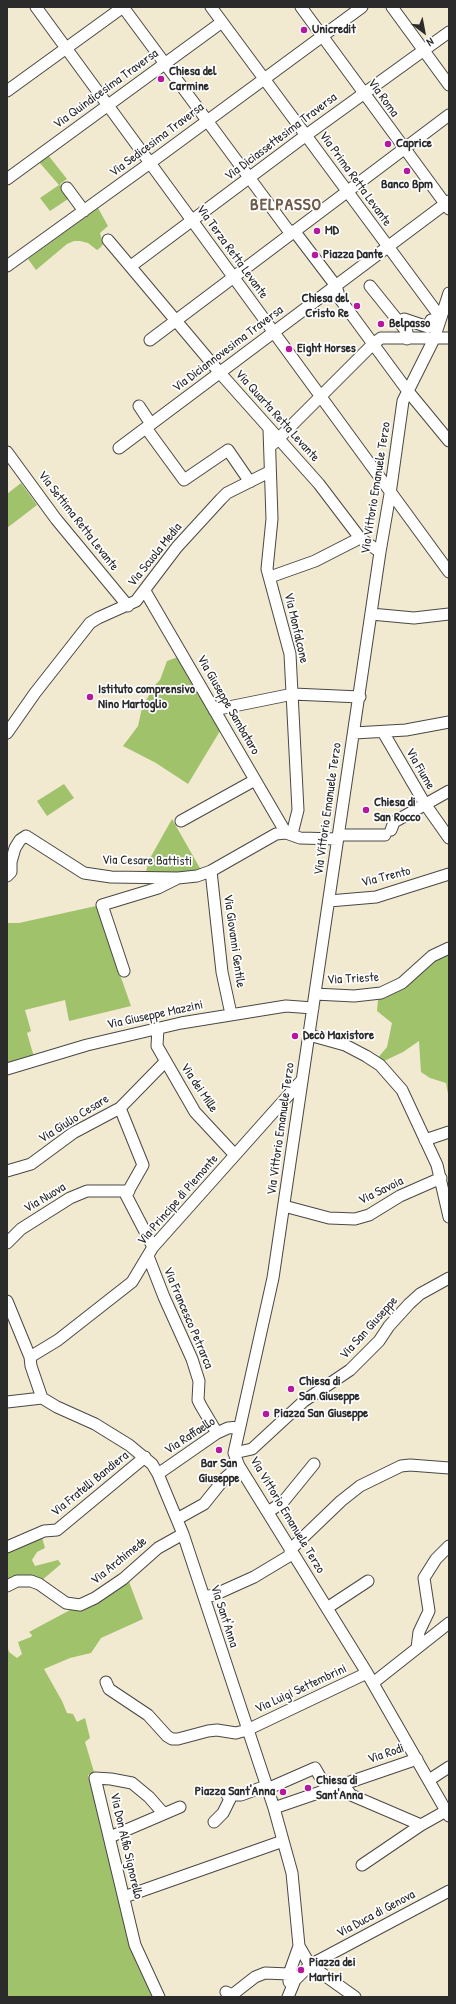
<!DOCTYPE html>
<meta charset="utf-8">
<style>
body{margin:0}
#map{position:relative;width:456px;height:2004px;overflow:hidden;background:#f2e9d1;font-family:"Patrick Hand",sans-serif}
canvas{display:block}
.frame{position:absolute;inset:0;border:8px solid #2b2b2b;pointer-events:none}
.north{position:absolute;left:404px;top:12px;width:40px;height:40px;-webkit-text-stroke:3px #fff;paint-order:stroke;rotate:148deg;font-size:11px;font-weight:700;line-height:16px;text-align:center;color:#2b2b2b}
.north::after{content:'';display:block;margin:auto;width:14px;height:18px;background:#2b2b2b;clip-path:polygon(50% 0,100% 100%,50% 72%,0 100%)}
</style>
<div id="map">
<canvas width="456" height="2004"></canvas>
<div class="frame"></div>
<div class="north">N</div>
</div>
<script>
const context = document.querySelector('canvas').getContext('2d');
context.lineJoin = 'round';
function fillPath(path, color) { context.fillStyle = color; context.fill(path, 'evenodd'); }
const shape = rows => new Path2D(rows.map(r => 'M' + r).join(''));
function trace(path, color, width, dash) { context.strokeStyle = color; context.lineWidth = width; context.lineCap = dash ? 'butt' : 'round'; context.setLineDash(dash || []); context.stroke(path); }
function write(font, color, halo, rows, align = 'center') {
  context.font = font + ' "Patrick Hand",sans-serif'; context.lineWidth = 3.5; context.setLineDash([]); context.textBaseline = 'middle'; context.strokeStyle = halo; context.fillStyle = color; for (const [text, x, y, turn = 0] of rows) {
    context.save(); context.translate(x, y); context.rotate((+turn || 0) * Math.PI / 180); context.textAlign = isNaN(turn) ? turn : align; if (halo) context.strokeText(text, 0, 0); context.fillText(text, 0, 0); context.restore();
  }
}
fillPath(shape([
 [48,155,67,179,60,184,68,199,50,211,40,198,59,185,39,162],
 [98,208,108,226,100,233,103,244,101,247,97,250,88,243,80,241,74,241,67,244,36,270,28,259],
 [21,483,37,505,7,528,7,494],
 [178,657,220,731,188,784,156,763,123,746,138,726,142,708,154,686,160,680,167,661],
 [64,784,74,798,47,816,37,801],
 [172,819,201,870,183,873,146,872,149,860],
 [96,906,131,1006,69,1021,65,1000,25,1010,31,1031,27,1033,34,1057,7,1067,7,923,19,923],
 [449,954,449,1099,446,1083,430,1078,421,1072,419,1041,403,1052,382,1062,377,1059,387,1047,392,1023,377,1011,378,1000,403,989,431,963],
 [41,1534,45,1548,37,1552,32,1560,35,1566,58,1560,61,1564,41,1581,7,1581,7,1550],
 [128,1579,143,1619,101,1638,91,1653,70,1658,44,1669,62,1701,67,1713,73,1714,77,1722,85,1718,90,1738,85,1742,94,1772,88,1775,131,1946,152,1997,7,1997,7,1645,9,1652,17,1658,22,1654,18,1642,31,1637,32,1635,29,1632]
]), '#a0c26b');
const minor = shape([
 [36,7,449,572],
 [123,7,288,230,295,232,336,286,340,299,407,390,449,441],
 [211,7,441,318],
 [301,7,449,209],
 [392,7,449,85],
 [7,91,123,7],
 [7,179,222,22],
 [67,188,84,211],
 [108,240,220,373,319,484,360,538,380,552],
 [7,266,150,163,362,7],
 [131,266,305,136,449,32],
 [370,286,407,332,407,339],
 [449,293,434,339,403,401,390,494,380,552,273,1278,234,1453,239,1466,367,1673,449,1816],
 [398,322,404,319,428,327,431,320],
 [150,340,449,115],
 [139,406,151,424],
 [146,428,184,480,228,450,250,482],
 [269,429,272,519,267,569,290,654,298,810,292,834],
 [273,444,373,344,381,338,449,338],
 [119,448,449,201],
 [7,452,56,519,128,606],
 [270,577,315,561,360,538],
 [145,591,286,833],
 [371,614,414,618,449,614],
 [214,710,293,694,360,697],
 [383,732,425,804,449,838],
 [7,733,35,693,90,623,98,618,136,601,177,547,221,499,227,493,269,472],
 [354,733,406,730,449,722],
 [181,821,255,780],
 [391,830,394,822,449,791],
 [338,835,385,835],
 [211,871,222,972,231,1014],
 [7,876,11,872,11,862,15,848,20,840,26,836,84,873,111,877,178,878,197,876,211,871,276,834,286,833,300,838,338,839],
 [329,901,376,897,449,874],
 [124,971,102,905,158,888,176,879],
 [315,994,354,996,381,993,402,983,432,956,449,948],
 [158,1028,157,1046,195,1112,235,1155],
 [309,1035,345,1045,366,1056,380,1065,402,1090,437,1165,449,1217],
 [7,1069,87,1045,181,1023,286,1006,313,1008],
 [120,1108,143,1165,126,1195,153,1247],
 [425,1140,449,1132],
 [7,1171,31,1164,73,1133,120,1108,165,1062],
 [284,1206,329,1218,355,1219,369,1215,400,1196,441,1178],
 [7,1243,21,1229,70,1198,87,1191,129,1191],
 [148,1256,164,1297,192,1359,199,1381,198,1400,201,1406,217,1433],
 [7,1301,30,1357,31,1366,42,1398,57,1407,95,1424,129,1445,152,1464,158,1474,183,1534,274,1808,292,1873,299,1946,310,1965,355,1997],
 [30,1357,58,1340,132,1282,153,1247,302,1080],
 [7,1402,42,1398],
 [234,1453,252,1449,304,1401,350,1370,379,1341,389,1326,409,1304,420,1294,449,1278],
 [158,1474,217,1433,228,1428,239,1427],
 [268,1512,283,1502,314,1464],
 [177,1519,204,1504,224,1479,239,1466],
 [7,1547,44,1531,57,1530,145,1457],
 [7,1586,17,1581,31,1581,39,1584,66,1603,80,1605,95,1598,123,1579,158,1548,183,1534],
 [204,1597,214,1595,254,1577,289,1556,291,1549,341,1501,360,1486,401,1466,410,1465,449,1468],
 [327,1608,368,1581],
 [417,1648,419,1632,429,1611,424,1578,436,1559,449,1546],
 [106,1682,109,1689,148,1715,167,1736,172,1739,178,1739,208,1731,217,1730,236,1733,247,1730,367,1673],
 [373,1683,449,1623],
 [429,1780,449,1767],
 [343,1784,351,1795,421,1825,446,1811],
 [267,1789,315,1768,327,1789],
 [227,1795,241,1795,266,1786],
 [274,1808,417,1759],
 [214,1822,223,1813,232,1795],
 [110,1837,180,1807],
 [362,1865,421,1825],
 [124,1897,283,1841],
 [289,1982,289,1974,299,1946],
 [226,1992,232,1995,255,1977,265,1973,289,1974],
 [159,1997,135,1945,95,1778,111,1779,132,1783,149,1797,164,1814],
 [288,1997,295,1980,310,1965,449,1891]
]);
trace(minor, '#494844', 13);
trace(minor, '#fff', 11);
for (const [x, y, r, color] of [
 [304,30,4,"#b5179e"],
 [161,79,4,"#b5179e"],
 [388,144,4,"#b5179e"],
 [407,171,4,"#b5179e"],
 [317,231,4,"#b5179e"],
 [315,255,4,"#b5179e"],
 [357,306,4,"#b5179e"],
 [381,324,4,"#b5179e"],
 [289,349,4,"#b5179e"],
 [90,697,4,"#b5179e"],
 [366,810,4,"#b5179e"],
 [295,1036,4,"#b5179e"],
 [291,1389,4,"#b5179e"],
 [266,1414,4,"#b5179e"],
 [219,1450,4,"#b5179e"],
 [308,1788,4,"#b5179e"],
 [283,1792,4,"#b5179e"],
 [301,1970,4,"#b5179e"]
]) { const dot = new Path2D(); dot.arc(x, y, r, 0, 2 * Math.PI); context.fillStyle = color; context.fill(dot); trace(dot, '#fff', 1.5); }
write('bold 13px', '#2b2b2b', '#fff', [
 ["Unicredit",312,30],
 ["Chiesa del",169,72],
 ["Carmine",169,87],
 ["Caprice",396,144],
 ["Banco Bpm",407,185,"center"],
 ["MD",325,231],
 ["Piazza Dante",323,255],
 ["Chiesa del",349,299,"right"],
 ["Cristo Re",349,314,"right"],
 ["Belpasso",389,324],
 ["Eight Horses",297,349],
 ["Istituto comprensivo",98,690],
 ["Nino Martoglio",98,705],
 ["Chiesa di",374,803],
 ["San Rocco",374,818],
 ["Decò Maxistore",303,1036],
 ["Chiesa di",299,1382],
 ["San Giuseppe",299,1397],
 ["Piazza San Giuseppe",274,1414],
 ["Bar San",219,1464,"center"],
 ["Giuseppe",219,1479,"center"],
 ["Chiesa di",316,1781],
 ["Sant'Anna",316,1796],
 ["Piazza Sant'Anna",275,1792,"right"],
 ["Piazza dei",309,1963],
 ["Martiri",309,1978]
], 'left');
write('13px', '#2b2b2b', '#fff', [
 ["Via Quindicesima Traversa",106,89,-36],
 ["Via Roma",383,98,54],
 ["Via Diciassettesima Traversa",281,137,-37],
 ["Via Sedicesima Traversa",157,140,-37],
 ["Via Prima Retta Levante",355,179,54],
 ["Via Terza Retta Levante",232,252,54],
 ["Via Diciannovesima Traversa",228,349,-37],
 ["Via Quarta Retta Levante",277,416,48],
 ["Via Vittorio Emanuele Terzo",376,488,-81],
 ["Via Settima Retta Levante",78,521,52],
 ["Via Scuola Media",155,555,-51],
 ["Via Monfalcone",296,628,77],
 ["Via Giuseppe Sambataro",228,705,60],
 ["Via Fiume",420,769,60],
 ["Via Vittorio Emanuele Terzo",328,809,-82],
 ["Via Cesare Battisti",147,861,1],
 ["Via Trento",386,877,-14],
 ["Via Giovanni Gentile",234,941,82],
 ["Via Trieste",353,979,-3],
 ["Via Giuseppe Mazzini",155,1015,-12],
 ["Via dei Mille",199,1088,56],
 ["Via Giulio Cesare",74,1119,-32],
 ["Via Vittorio Emanuele Terzo",281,1129,-82],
 ["Via Savoia",381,1191,-26],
 ["Via Nuova",45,1198,-31],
 ["Via Principe di Piemonte",178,1200,-49],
 ["Via Francesco Petrarca",188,1318,67],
 ["Via San Giuseppe",369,1328,-48],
 ["Via Raffaello",190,1436,-33],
 ["Via Fratelli Bandiera",90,1484,-39],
 ["Via Vittorio Emanuele Terzo",287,1515,59],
 ["Via Archimede",119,1561,-39],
 ["Via Sant'Anna",224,1616,72],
 ["Via Luigi Settembrini",301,1689,-25],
 ["Via Rodi",386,1754,-19],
 ["Via Don Alfio Signorello",126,1846,77],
 ["Via Duca di Genova",376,1914,-28]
]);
context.letterSpacing = '1px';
write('bold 17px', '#705a49', '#fff', [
 ["BELPASSO",286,205]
]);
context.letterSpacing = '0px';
</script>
